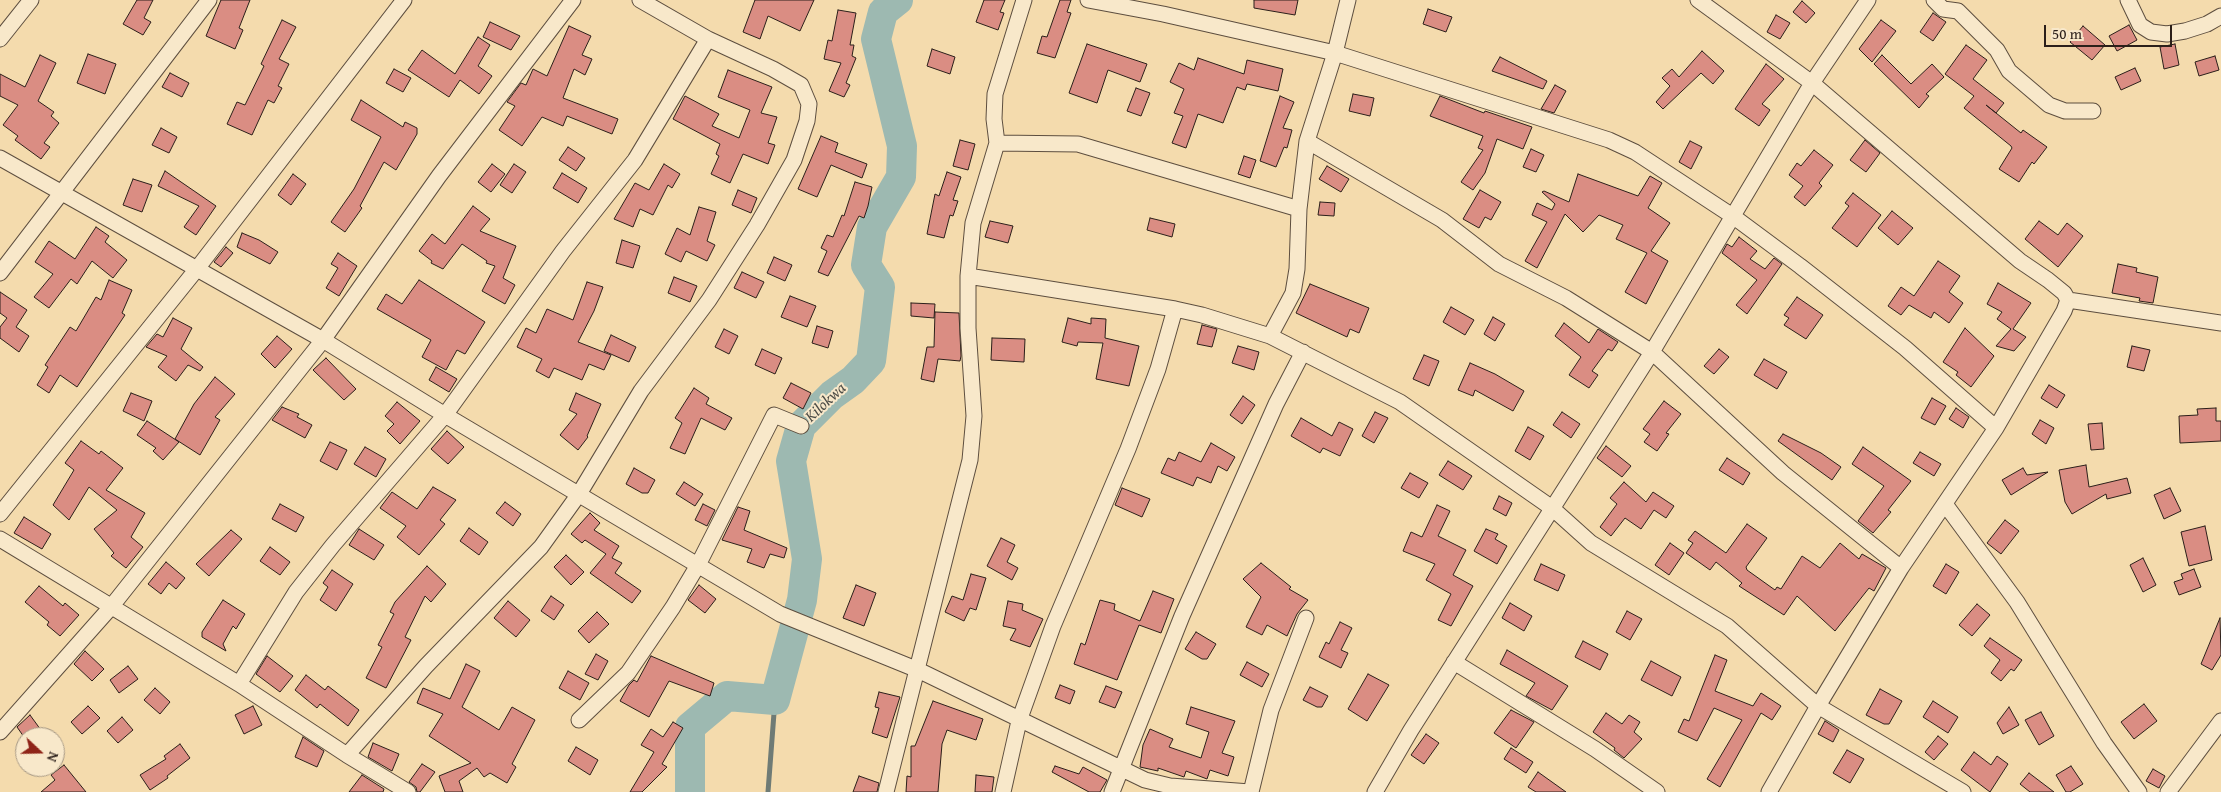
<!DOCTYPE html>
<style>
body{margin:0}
#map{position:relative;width:2221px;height:792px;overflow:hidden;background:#f4dbad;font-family:"Gentium Book Plus",serif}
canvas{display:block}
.north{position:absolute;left:15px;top:727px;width:50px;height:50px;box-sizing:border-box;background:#f8e8ca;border:1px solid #a69884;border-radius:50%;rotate:111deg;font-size:14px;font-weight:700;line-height:20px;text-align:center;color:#2b1f1a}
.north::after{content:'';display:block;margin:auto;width:18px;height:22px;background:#8f2418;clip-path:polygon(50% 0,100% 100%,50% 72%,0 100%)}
.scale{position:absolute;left:2044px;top:25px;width:128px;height:22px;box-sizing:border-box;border:2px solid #2b1f1a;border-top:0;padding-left:6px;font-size:15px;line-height:18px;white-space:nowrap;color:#2b1f1a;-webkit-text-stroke:4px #f8e8ca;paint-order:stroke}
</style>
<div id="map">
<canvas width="2221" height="792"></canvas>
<div class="north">N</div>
<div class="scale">50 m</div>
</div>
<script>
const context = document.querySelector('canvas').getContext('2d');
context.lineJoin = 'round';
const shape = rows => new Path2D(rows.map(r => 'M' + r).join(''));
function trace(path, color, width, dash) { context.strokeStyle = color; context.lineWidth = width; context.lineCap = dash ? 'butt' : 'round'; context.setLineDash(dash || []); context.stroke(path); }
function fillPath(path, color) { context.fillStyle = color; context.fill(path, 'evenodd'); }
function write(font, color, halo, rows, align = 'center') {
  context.font = font + ' "Gentium Book Plus",serif'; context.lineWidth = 4; context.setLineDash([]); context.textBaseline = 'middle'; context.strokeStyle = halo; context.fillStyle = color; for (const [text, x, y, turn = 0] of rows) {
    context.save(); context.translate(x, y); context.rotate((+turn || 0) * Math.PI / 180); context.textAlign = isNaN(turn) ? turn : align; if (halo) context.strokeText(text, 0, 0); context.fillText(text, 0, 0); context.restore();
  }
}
trace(shape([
 [768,792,775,700]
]), '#6f7b75', 5);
trace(shape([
 [690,792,690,727,727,696,775,700,802,600,807,559,791,461,801,426,832,395,853,380,871,361,880,287,866,265,872,227,901,177,902,146,876,39,883,12,898,0]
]), '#9db9b1', 30);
const building = shape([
 [137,0,153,0,144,18,151,22,143,35,123,24,137,0],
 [221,0,250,0,239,28,243,30,235,49,206,36,221,0],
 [755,0,814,0,800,31,768,16,760,39,743,32,755,0],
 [984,0,1005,0,1000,12,1004,13,998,30,976,22,984,0],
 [1060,0,1071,0,1067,12,1071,13,1055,58,1037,53,1042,36,1047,37,1060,0],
 [1254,0,1298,0,1295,15,1254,8,1254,0],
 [1802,1,1815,13,1806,23,1793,12,1802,1],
 [1428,9,1452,17,1446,32,1423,24,1428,9],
 [838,10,856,13,850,45,854,45,852,56,856,58,846,83,850,85,844,97,829,91,841,63,824,59,828,40,832,41,838,10],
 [1933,13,1946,22,1933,41,1920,32,1933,13],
 [1776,15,1790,23,1780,39,1767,32,1776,15],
 [282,20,296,27,279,59,289,64,278,86,282,88,274,103,268,100,252,135,227,124,237,102,245,105,264,66,261,64,282,20],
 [1881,20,1896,31,1872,62,1859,49,1881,20],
 [490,22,520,36,511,50,483,37,490,22],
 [2129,25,2137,40,2117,51,2109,36,2129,25],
 [569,26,591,36,582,55,592,59,585,75,574,69,563,98,618,119,612,134,567,116,563,126,542,117,522,146,499,130,515,106,507,102,521,83,526,85,533,69,547,76,569,26],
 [2083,26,2105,45,2092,60,2070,42,2083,26],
 [478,37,490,45,478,66,492,76,479,94,460,80,449,97,408,70,422,50,455,74,478,37],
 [1087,44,1147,64,1140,82,1108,70,1097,103,1069,93,1087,44],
 [2175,44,2179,65,2164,69,2160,47,2175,44],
 [1966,45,1987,60,1973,79,2004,103,1996,113,1986,105,2021,133,2023,130,2047,147,2034,164,2032,162,2019,182,1999,169,2012,148,2011,146,1964,108,1974,96,1945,74,1966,45],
 [932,49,955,57,950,74,927,66,932,49],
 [1702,51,1724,71,1713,84,1701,73,1663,109,1656,102,1670,86,1662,78,1672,69,1679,77,1702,51],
 [88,54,116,64,105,94,77,83,88,54],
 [40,55,56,63,38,101,54,112,51,116,59,123,44,143,50,147,41,159,15,140,18,136,3,125,18,105,0,96,0,74,25,87,40,55],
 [1882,55,1911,84,1932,64,1944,77,1926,94,1929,96,1919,108,1874,64,1882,55],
 [2215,56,2219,70,2199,76,2195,62,2215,56],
 [1500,57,1547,81,1543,89,1492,71,1500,57],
 [1198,58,1244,74,1247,60,1283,69,1278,91,1247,84,1245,90,1237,87,1223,123,1198,114,1186,148,1172,143,1183,116,1174,113,1184,89,1170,82,1179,63,1194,70,1198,58],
 [1766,64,1784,79,1762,104,1770,110,1759,126,1735,109,1766,64],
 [2135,68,2141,81,2121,90,2115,77,2135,68],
 [394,69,411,78,403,92,386,83,394,69],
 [728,70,772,87,761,113,777,117,768,143,775,145,768,164,743,154,730,183,711,174,719,156,716,154,720,144,673,119,685,96,719,114,712,126,739,138,750,110,718,97,728,70],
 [170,73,189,83,182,97,162,87,170,73],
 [1555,85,1566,91,1554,113,1541,109,1555,85],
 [1136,88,1150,93,1141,116,1127,111,1136,88],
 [1353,94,1374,98,1370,116,1349,111,1353,94],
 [1280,96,1294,102,1283,128,1292,130,1287,148,1284,147,1276,167,1260,161,1280,96],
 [1440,96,1484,113,1485,111,1532,127,1523,149,1497,139,1485,173,1473,190,1461,182,1483,150,1478,148,1483,136,1430,116,1440,96],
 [361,100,403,127,405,122,417,128,417,134,396,170,384,162,360,206,362,208,345,232,331,222,354,189,381,137,351,120,361,100],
 [161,128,177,137,169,153,152,145,161,128],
 [821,136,838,143,835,152,867,164,862,178,831,165,817,197,798,189,821,136],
 [960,140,975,144,968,170,953,166,960,140],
 [1865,140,1880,153,1866,172,1850,160,1865,140],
 [1690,141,1702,147,1691,169,1679,162,1690,141],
 [568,147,585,158,576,171,559,160,568,147],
 [1531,149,1544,155,1536,172,1523,167,1531,149],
 [1814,150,1833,165,1819,183,1822,186,1805,206,1794,197,1803,186,1789,175,1797,163,1801,166,1814,150],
 [1244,156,1256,160,1250,178,1238,174,1244,156],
 [492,164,505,174,491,192,478,182,492,164],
 [514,164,526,172,512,193,500,185,514,164],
 [664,164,680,174,672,188,668,185,653,215,640,209,633,227,614,219,635,183,649,190,664,164],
 [1327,166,1349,179,1341,192,1319,179,1327,166],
 [165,171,216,206,196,235,184,227,199,206,158,186,165,171],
 [947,172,961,177,953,200,958,201,953,216,950,215,944,238,927,234,935,194,939,196,947,172],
 [562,173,587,188,578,203,553,188,562,173],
 [293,174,306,184,291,205,278,195,293,174],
 [1578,174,1638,196,1650,176,1662,183,1648,208,1670,223,1651,251,1668,261,1646,304,1625,292,1647,253,1616,239,1623,225,1599,215,1583,232,1565,214,1537,268,1525,261,1547,222,1532,215,1537,203,1552,210,1555,204,1542,192,1544,191,1569,202,1578,174],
 [133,179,152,185,142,212,123,205,133,179],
 [855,182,872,187,868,206,864,218,859,216,828,276,818,272,827,251,821,248,827,235,833,237,842,215,844,216,855,182],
 [738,190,757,198,751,213,732,205,738,190],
 [1480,190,1501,202,1491,220,1485,217,1479,228,1463,219,1480,190],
 [1853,193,1881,215,1857,247,1832,228,1849,206,1845,203,1853,193],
 [1320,202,1335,203,1334,216,1318,215,1320,202],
 [473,206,490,219,480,231,516,246,503,278,515,285,505,304,482,291,495,266,486,263,487,261,462,244,443,269,431,263,432,261,419,251,432,234,445,244,473,206],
 [699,207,716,212,707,241,715,245,707,261,686,251,681,262,665,254,677,228,690,235,699,207],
 [1892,211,1913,228,1898,245,1878,228,1892,211],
 [1150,218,1175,224,1172,237,1147,230,1150,218],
 [990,221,1013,226,1008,243,985,237,990,221],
 [2039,221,2058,235,2067,223,2083,236,2058,267,2025,239,2039,221],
 [96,227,109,236,105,242,127,260,113,278,92,261,77,284,71,279,49,308,34,297,53,274,35,262,49,241,75,259,96,227],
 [242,233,259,240,278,252,270,264,237,247,242,233],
 [1739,237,1757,251,1750,259,1765,269,1774,258,1782,264,1747,314,1736,305,1757,280,1722,253,1727,244,1732,247,1739,237],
 [622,240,640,246,633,268,616,263,622,240],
 [226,247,233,253,221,267,214,262,226,247],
 [338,253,357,266,339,296,326,288,338,268,331,264,338,253],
 [774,257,792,265,785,281,767,273,774,257],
 [1938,261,1960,276,1949,292,1963,303,1949,323,1934,312,1931,318,1909,305,1901,315,1888,306,1901,287,1914,296,1938,261],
 [2118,264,2137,268,2136,272,2158,277,2153,303,2139,301,2140,298,2112,293,2118,264],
 [742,272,764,282,756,298,734,288,742,272],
 [674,277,697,286,690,302,668,293,674,277],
 [109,280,132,290,122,313,125,315,77,387,60,375,49,393,37,385,48,367,45,365,70,327,76,331,96,297,101,300,109,280],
 [419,280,485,322,465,354,457,350,446,370,422,357,431,340,377,309,386,294,402,304,419,280],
 [587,282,603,287,594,311,578,342,611,355,604,370,589,364,582,380,554,368,549,378,536,371,542,359,517,347,526,328,536,333,547,309,573,320,587,282],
 [1998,283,2031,303,2013,329,2026,337,2014,351,1996,346,2011,329,1997,319,2002,312,1987,304,1998,283],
 [1310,284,1369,308,1359,333,1350,329,1347,337,1296,313,1310,284],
 [0,292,27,310,16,327,29,336,19,352,0,338,0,327,7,318,0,313,0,292],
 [790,296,816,306,807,327,781,317,790,296],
 [1797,297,1823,315,1806,339,1784,325,1789,318,1784,315,1797,297],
 [911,303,935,304,934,318,911,316,911,303],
 [1451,307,1474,320,1465,335,1443,322,1451,307],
 [935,312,959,313,961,356,960,361,938,359,934,382,921,379,927,347,934,347,935,312],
 [1493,317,1505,324,1495,341,1484,334,1493,317],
 [173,318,192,328,181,349,203,367,200,371,188,365,176,381,158,367,167,356,146,347,157,334,163,337,173,318],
 [1068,318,1091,324,1091,318,1106,319,1105,338,1139,346,1129,386,1096,379,1103,343,1078,342,1077,346,1062,342,1068,318],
 [1564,323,1589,343,1598,329,1618,342,1612,351,1608,349,1592,371,1598,375,1589,388,1569,375,1581,357,1555,336,1564,323],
 [1202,325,1217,329,1212,347,1197,344,1202,325],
 [817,326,833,331,828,348,812,343,817,326],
 [1965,328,1994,356,1971,387,1956,375,1958,372,1943,362,1965,328],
 [724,329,738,336,729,354,715,347,724,329],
 [611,335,636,347,629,362,604,351,611,335],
 [277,336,292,349,275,368,261,354,277,336],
 [992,338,1025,339,1024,362,991,360,992,338],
 [1238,346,1259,352,1254,370,1232,363,1238,346],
 [2132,346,2150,350,2144,371,2127,367,2132,346],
 [762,349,782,358,775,374,755,365,762,349],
 [1719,349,1729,357,1714,374,1704,366,1719,349],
 [1424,355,1439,361,1429,386,1413,379,1424,355],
 [326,358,356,389,344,400,313,370,326,358],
 [1764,359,1787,372,1777,389,1754,375,1764,359],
 [1470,363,1495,374,1524,391,1513,411,1475,390,1473,396,1458,390,1470,363],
 [436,367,457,379,449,392,429,380,436,367],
 [215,377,235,394,215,417,220,420,200,455,175,439,194,404,215,377],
 [791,383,811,393,803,409,783,398,791,383],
 [2049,385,2065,395,2057,408,2041,398,2049,385],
 [694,388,709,398,706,404,732,418,725,430,701,418,685,454,670,448,682,423,675,418,694,388],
 [131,393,152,401,144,421,123,411,131,393],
 [576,393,601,404,587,436,588,437,578,450,560,435,577,414,569,410,576,393],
 [1243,396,1255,405,1242,424,1230,415,1243,396],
 [1932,398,1946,406,1935,425,1921,418,1932,398],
 [1664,401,1681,414,1666,433,1669,434,1657,451,1644,442,1650,434,1643,429,1664,401],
 [397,402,420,421,400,444,387,431,394,424,385,416,397,402],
 [282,407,299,414,297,417,312,425,305,438,272,420,282,407],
 [1956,408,1969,417,1963,428,1949,419,1956,408],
 [2216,408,2216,421,2221,421,2221,441,2180,443,2179,416,2198,415,2197,409,2216,408],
 [1375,412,1388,418,1374,443,1362,436,1375,412],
 [1562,412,1580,424,1571,438,1553,425,1562,412],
 [1301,418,1332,436,1339,422,1353,429,1340,456,1323,448,1320,453,1291,436,1301,418],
 [2040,420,2054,428,2046,444,2032,434,2040,420],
 [147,421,179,442,163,460,153,451,156,448,137,435,147,421],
 [2102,423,2104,449,2091,450,2088,424,2102,423],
 [1528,427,1544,436,1530,460,1515,451,1528,427],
 [447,431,464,447,448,464,431,449,447,431],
 [1783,434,1821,453,1841,467,1832,480,1778,441,1783,434],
 [81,441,99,454,101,451,123,468,106,490,145,513,131,537,143,547,126,568,111,556,114,553,94,529,117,510,89,487,69,520,53,505,74,470,65,463,81,441],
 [330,442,347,450,337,470,320,461,330,442],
 [1211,443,1235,457,1227,471,1218,466,1211,483,1197,477,1193,486,1161,473,1168,458,1175,461,1179,452,1201,462,1211,443],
 [1606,446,1631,466,1622,477,1597,458,1606,446],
 [365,447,386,459,376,477,354,464,365,447],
 [1863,447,1911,481,1888,510,1891,512,1873,533,1858,521,1884,486,1852,464,1863,447],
 [1920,452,1941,464,1934,476,1913,463,1920,452],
 [1727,458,1750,473,1743,485,1719,470,1727,458],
 [1448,461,1472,476,1463,490,1439,475,1448,461],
 [2086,465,2089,487,2127,478,2131,493,2107,499,2106,494,2072,514,2065,502,2059,470,2086,465],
 [634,468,655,480,648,493,642,493,626,484,634,468],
 [2023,468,2027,475,2048,472,2011,495,2002,480,2023,468],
 [1410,473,1428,483,1419,498,1401,488,1410,473],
 [684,482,703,494,695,506,676,494,684,482],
 [1624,482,1646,502,1653,492,1674,506,1666,518,1654,510,1641,529,1625,518,1611,536,1600,527,1617,504,1610,498,1624,482],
 [433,487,456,500,440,520,445,524,419,555,397,537,406,526,380,508,392,492,417,509,433,487],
 [1122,488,1150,499,1142,517,1115,505,1122,488],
 [2170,488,2181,511,2164,519,2154,495,2170,488],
 [1499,496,1512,503,1506,516,1493,509,1499,496],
 [505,502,521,514,513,526,496,513,505,502],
 [280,504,304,517,296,532,272,519,280,504],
 [703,504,715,510,707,526,695,520,703,504],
 [1437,505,1450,511,1438,536,1466,550,1453,575,1473,586,1451,626,1438,620,1451,594,1426,580,1435,564,1403,551,1411,532,1422,537,1437,505],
 [738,507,750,511,744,530,787,548,784,558,770,554,764,568,747,562,752,549,722,540,738,507],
 [590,513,600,523,594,530,619,546,612,558,622,563,615,573,641,591,632,603,590,573,606,554,585,540,582,543,571,534,590,513],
 [24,517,51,534,42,549,14,533,24,517],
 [2005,520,2019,531,2001,554,1987,543,2005,520],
 [1747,524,1767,538,1746,567,1747,570,1775,590,1777,587,1781,589,1802,556,1820,568,1840,543,1859,559,1862,554,1886,568,1874,591,1869,588,1835,631,1797,596,1784,615,1739,586,1742,583,1716,562,1710,570,1686,553,1693,543,1688,540,1695,531,1726,553,1747,524],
 [2205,526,2212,560,2189,566,2181,532,2205,526],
 [469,528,488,542,479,555,460,541,469,528],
 [359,529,384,545,374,560,349,545,359,529],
 [1486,529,1498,534,1495,539,1507,546,1497,564,1474,551,1486,529],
 [231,530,242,539,209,576,196,564,231,530],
 [1001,538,1015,545,1007,562,1018,568,1012,580,987,566,1001,538],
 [1670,543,1684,553,1669,575,1655,565,1670,543],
 [270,547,290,562,280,575,260,561,270,547],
 [566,555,584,572,571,585,554,567,566,555],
 [2143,558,2156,585,2143,592,2130,565,2143,558],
 [166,562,185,578,176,589,169,583,161,594,148,584,166,562],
 [1261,563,1291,587,1289,589,1308,600,1297,614,1287,636,1267,625,1262,635,1246,627,1261,597,1243,579,1261,563],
 [1541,564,1565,575,1558,591,1534,580,1541,564],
 [1946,564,1959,572,1946,594,1933,586,1946,564],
 [427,566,446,584,431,602,425,596,405,637,411,640,386,688,366,678,382,647,378,645,394,614,390,612,395,602,427,566],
 [2194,569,2201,587,2179,595,2174,582,2183,579,2181,574,2194,569],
 [332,570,353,584,336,611,320,600,328,587,323,583,332,570],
 [971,574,986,578,976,610,970,608,964,621,945,612,952,596,963,600,971,574],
 [699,585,716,599,705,613,688,600,699,585],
 [856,585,876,593,864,626,843,618,856,585],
 [39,586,63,606,65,603,79,615,60,636,47,625,49,622,25,602,39,586],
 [1153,591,1174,599,1161,633,1139,625,1117,680,1074,664,1081,643,1085,645,1100,600,1115,604,1114,610,1140,621,1153,591],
 [551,596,564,605,554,620,541,611,551,596],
 [223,600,245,614,236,629,233,626,223,644,226,651,202,637,202,632,223,600],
 [508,601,530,620,516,637,494,618,508,601],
 [1008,601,1023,604,1022,610,1043,619,1030,647,1010,640,1016,629,1003,626,1008,601],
 [1510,603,1532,616,1524,631,1502,618,1510,603],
 [1977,604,1990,615,1972,636,1959,625,1977,604],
 [1627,611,1642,619,1630,640,1616,632,1627,611],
 [597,612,609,624,589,643,578,631,597,612],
 [2220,618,2221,655,2212,670,2201,664,2220,618],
 [1340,622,1352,628,1341,650,1348,653,1341,668,1319,657,1326,642,1329,644,1340,622],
 [1196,632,1216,644,1207,659,1202,659,1185,649,1196,632],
 [1990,638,2022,660,2014,671,2011,669,2001,681,1991,673,2000,660,1984,646,1990,638],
 [1583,641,1608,654,1600,670,1575,657,1583,641],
 [1507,650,1568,686,1552,710,1526,696,1535,683,1500,664,1507,650],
 [85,651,104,669,92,681,74,664,85,651],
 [596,654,608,661,598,680,585,674,596,654],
 [1715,655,1727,660,1715,691,1753,706,1761,693,1781,706,1772,720,1761,713,1720,787,1707,779,1742,720,1714,708,1697,741,1678,732,1684,719,1689,721,1715,655],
 [267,656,293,676,280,692,256,674,267,656],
 [651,656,714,683,710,696,669,681,649,717,620,701,629,685,634,680,637,682,651,656],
 [1651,661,1681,677,1672,696,1641,680,1651,661],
 [1247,662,1269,674,1262,687,1240,675,1247,662],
 [466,664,480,671,462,707,499,730,512,707,535,720,512,764,516,767,507,783,490,773,484,777,477,768,459,781,463,792,445,792,439,776,471,763,429,736,443,714,417,703,423,688,450,699,466,664],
 [128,666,138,679,119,693,110,680,128,666],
 [568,671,589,683,580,700,559,688,568,671],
 [1368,674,1389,685,1367,721,1348,709,1368,674],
 [306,675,325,690,328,686,359,710,348,726,320,704,317,708,295,690,306,675],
 [1060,685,1075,691,1070,704,1055,698,1060,685],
 [1106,686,1122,692,1115,708,1099,702,1106,686],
 [1310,687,1328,696,1322,707,1317,707,1303,700,1310,687],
 [155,688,170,702,160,714,144,700,155,688],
 [1880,689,1902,701,1889,724,1884,724,1866,715,1880,689],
 [879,692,900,697,887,738,872,733,879,708,875,707,879,692],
 [933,701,983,719,976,740,947,730,942,744,938,792,906,792,907,776,911,777,911,746,915,746,933,701],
 [1933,701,1958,717,1948,733,1923,717,1933,701],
 [2144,704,2157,721,2134,739,2121,722,2144,704],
 [88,706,100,718,82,734,71,722,88,706],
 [253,706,262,725,244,734,235,715,253,706],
 [1191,707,1235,721,1222,753,1234,757,1228,776,1210,770,1207,779,1186,771,1184,777,1158,768,1158,771,1140,767,1143,745,1150,729,1173,739,1169,747,1201,758,1209,732,1186,724,1191,707],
 [2009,707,2019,725,2003,734,1997,723,2009,707],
 [1511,710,1534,722,1516,748,1494,733,1511,710],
 [2041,712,2054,736,2039,745,2025,720,2041,712],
 [1606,713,1622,724,1629,715,1640,722,1634,732,1642,739,1624,758,1614,750,1615,748,1593,732,1606,713],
 [30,715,46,737,24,737,17,727,30,715],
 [122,717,133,730,118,743,107,731,122,717],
 [1825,721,1839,730,1833,742,1818,734,1825,721],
 [673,722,683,728,662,764,667,767,642,792,630,792,654,752,641,745,651,729,663,737,673,722],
 [1426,734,1439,743,1424,764,1411,755,1426,734],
 [1938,736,1948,744,1934,760,1925,752,1938,736],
 [303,737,324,751,317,767,295,757,303,737],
 [373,743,399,754,392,771,368,757,373,743],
 [180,744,190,758,167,776,168,778,150,790,140,775,166,759,164,756,180,744],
 [576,747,598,760,590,775,568,761,576,747],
 [1511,748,1533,762,1526,773,1504,759,1511,748],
 [1847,750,1864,759,1850,783,1833,773,1847,750],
 [1974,752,1991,765,1997,756,2008,764,1990,792,1961,770,1974,752],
 [422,764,435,772,420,792,417,792,416,787,409,782,422,764],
 [64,765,86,792,41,792,55,780,51,775,64,765],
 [1055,766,1079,774,1083,767,1107,780,1100,792,1089,792,1052,772,1055,766],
 [2071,766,2083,784,2070,792,2066,792,2056,775,2071,766],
 [2153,769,2165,776,2159,788,2146,781,2153,769],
 [1538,772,1566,792,1536,792,1528,787,1538,772],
 [2029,773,2054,792,2030,792,2020,784,2029,773],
 [362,775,384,789,383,792,349,792,362,775],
 [976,775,994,777,992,792,975,792,976,775],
 [859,776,879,783,877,792,853,792,859,776]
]);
fillPath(building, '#da8d83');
trace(building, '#2b1f1a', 1);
const minor = shape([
 [1088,0,1163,14,1335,53,1609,140,1635,152,1734,217,1800,266,1905,348,1996,428],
 [1698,0,1812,83,2020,261,2048,280,2064,293,2068,300,2064,311,1996,428,1901,568,1818,706,1769,792],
 [1934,0,1943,9,1958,11,1997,50,2009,71,2049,105,2065,111,2093,111],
 [2128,0,2140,25,2151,32,2167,34,2185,31,2207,24,2221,16],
 [0,39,31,0],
 [1307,141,1442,220,1499,264,1566,298,1652,352,1783,473,1901,568],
 [997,143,1078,144,1299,209],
 [0,158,323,340,445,415,780,614,918,670,1145,780,1170,786,1250,792],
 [0,273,209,0],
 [968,276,1175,309,1202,315,1270,336,1400,402,1552,508,1591,543,1727,626,1818,706,1963,792],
 [2068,300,2221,323],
 [1270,336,1293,293,1297,269,1299,209,1307,141,1335,53,1348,0],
 [1945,504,2017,602,2104,743,2139,792],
 [0,514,196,270,404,0],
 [0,539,239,684,347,755,408,792],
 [1454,662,1595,749,1657,792],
 [239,684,296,592,333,545,445,415,563,251,635,160,708,39],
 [579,720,628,673,673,607,698,565,774,415,801,426],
 [0,732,111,607,323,340,439,176,573,0],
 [347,755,426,666,541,547,579,494,641,391,709,300,757,225,794,160,807,121,809,104,801,85,773,69,708,39,640,0],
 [886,792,970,460,974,416,968,328,968,276,973,223,997,143,994,119,995,94,1024,0],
 [1003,792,1019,721,1053,626,1128,449,1158,369,1175,309],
 [1112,792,1182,616,1276,404,1303,352],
 [1251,792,1271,710,1306,618],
 [1375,792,1411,730,1652,352,1812,83,1868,0],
 [2168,792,2221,721]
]);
trace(minor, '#5d4e3f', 17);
trace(minor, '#f8e8ca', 15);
write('italic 16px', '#4d4d47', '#f8e8ca', [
 ["Kilokwa",826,403,-43]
]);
</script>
